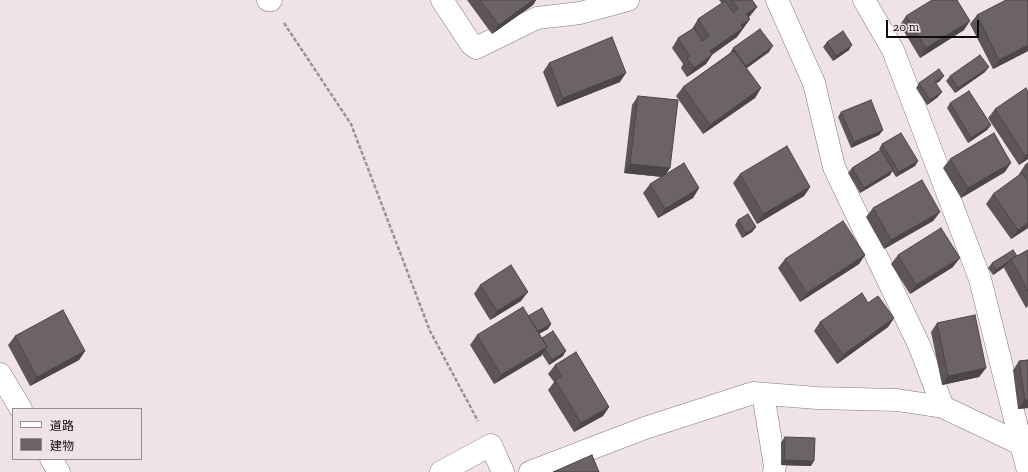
<!DOCTYPE html>
<meta charset="utf-8">
<style>
body{margin:0}
#map{position:relative;width:1028px;height:472px;overflow:hidden;background:#efe3e7;font-family:"Zilla Slab","Noto Sans JP",serif}
canvas{display:block}
.legend{position:absolute;left:12px;top:408px;width:130px;height:52px;box-sizing:border-box;background:#efe3e7;border:1px solid #958d8f;margin:0;padding:5px 7px;list-style:none;font-size:12px;color:#0f0b0c}
.legend li{display:flex;align-items:center;gap:8px;height:20px}
.legend b{width:20px;border:1px solid #958d8f}
.scale{position:absolute;left:886px;top:20px;width:93px;height:18px;box-sizing:border-box;border:2px solid #0f0b0c;border-top:0;padding-left:5px;font-size:12px;line-height:14px;white-space:nowrap;color:#0f0b0c;-webkit-text-stroke:3px #efe3e7;paint-order:stroke}
</style>
<div id="map">
<canvas width="1028" height="472"></canvas>
<ul class="legend">
<li><b style="height:5px;background:#fff"></b>道路</li>
<li><b style="height:11px;background:#6c6369"></b>建物</li>
</ul>
<div class="scale">20 m</div>
</div>
<script>
const context = document.querySelector('canvas').getContext('2d');
context.lineJoin = 'round';
const shape = rows => new Path2D(rows.map(r => 'M' + r).join(''));
function trace(path, color, width, dash) { context.strokeStyle = color; context.lineWidth = width; context.lineCap = dash ? 'butt' : 'round'; context.setLineDash(dash || []); context.stroke(path); }
function fillPath(path, color) { context.fillStyle = color; context.fill(path, 'evenodd'); }
const street = shape([
 [268,0,271,0],
 [442,0,471,44,476,48,537,18,580,13,628,0],
 [777,0,814,83,834,167,919,345,943,407],
 [864,0,893,50,980,279,1028,471],
 [0,374,21,409],
 [763,394,775,466,774,472],
 [51,459,59,472],
 [441,472,491,445,503,472],
 [530,472,645,428,753,393,817,398,897,400,943,407,1023,445]
]);
trace(street, '#82777a', 23);
trace(shape([
 [284,23,351,124,430,331,478,421]
]), '#9b9295', 2.5, [4, 2]);
trace(street, '#fff', 22);
fillPath(shape([
 [467,0,536,0,533,5,492,34],
 [719,0,752,0,757,7,750,16,748,17,750,19,737,37,712,55,706,64,687,77,681,68,683,64,672,48,678,38,692,29,698,19,722,4],
 [1028,0,1028,51,993,69,970,24,977,15],
 [906,16,964,30,920,58,900,25],
 [827,42,849,50,833,61,823,47],
 [733,48,769,52,746,68,761,88,755,98,703,134,676,96,683,87,730,53],
 [549,63,620,82,557,107,543,72],
 [985,72,955,93,946,81,950,76],
 [940,81,936,83,938,97,927,105,916,88,919,83],
 [1028,92,1028,159,1019,165,988,118,995,109],
 [638,96,670,168,666,174,699,188,693,198,658,218,643,193,650,184,662,177,624,173,632,105],
 [950,103,991,125,987,130,968,143,947,108],
 [841,112,883,130,879,135,851,148,838,117],
 [882,144,918,161,915,166,896,177,892,171,890,175,860,193,848,173,852,168,880,150,879,149],
 [950,159,1005,172,961,198,943,168],
 [1028,163,1028,228,1011,239,986,204,993,194,1019,176,1019,174,1025,165],
 [740,174,810,187,804,196,757,224,733,183],
 [873,208,940,212,933,221,884,249,866,217],
 [738,220,756,227,752,232,742,238,735,225],
 [1028,250,1028,306,1026,308,1004,268,1006,266,993,275,988,268,992,263,1017,256],
 [865,255,859,264,800,302,778,268,785,259],
 [898,255,953,267,910,294,891,264],
 [480,285,521,301,490,320,474,294],
 [868,303,894,318,888,327,837,364,814,331,820,322],
 [528,316,551,324,548,329,539,334,542,338,563,356,549,365,542,354,541,356,494,384,470,345,477,335],
 [937,323,986,368,979,377,942,385,931,332],
 [15,336,85,351,79,360,30,386,8,345],
 [1028,360,1028,408,1018,409,1013,370,1019,361],
 [555,365,609,407,603,416,574,432,548,390,554,382,548,374],
 [785,437,811,466,781,465,781,442]
]), '#5d555a');
fillPath(shape([
 [533,0,536,0,533,5,492,34,499,25],
 [757,7,750,16,740,23,746,14],
 [750,19,737,37,703,60,710,51,741,25],
 [970,21,964,30,920,58,926,48],
 [852,45,849,50,833,61,836,56],
 [1028,45,1028,51,993,69,999,60],
 [773,46,769,52,743,71,746,66],
 [712,55,706,64,687,77,694,68],
 [989,67,985,72,955,93,958,88],
 [626,73,620,82,557,107,563,98],
 [944,76,940,81,931,87,935,82],
 [761,88,755,98,703,134,710,125],
 [942,92,938,97,927,105,930,100],
 [991,125,987,130,968,143,971,138],
 [883,130,879,135,851,148,854,142],
 [1028,154,1028,159,1019,165,1025,156],
 [918,161,915,166,896,177,899,172],
 [1011,163,1005,172,961,198,968,188],
 [630,164,670,168,664,177,624,173],
 [893,170,890,175,860,193,864,188],
 [810,187,804,196,757,224,763,214],
 [699,188,693,198,658,218,665,209],
 [940,212,933,221,884,249,891,240],
 [1028,223,1028,228,1011,239,1018,230],
 [756,227,752,232,742,238,746,233],
 [865,255,859,264,800,302,807,293],
 [960,258,953,267,910,294,916,285],
 [1009,261,1006,266,993,275,996,270],
 [528,292,521,301,490,320,497,311],
 [894,318,888,327,837,364,843,355],
 [551,324,548,329,534,336,538,331],
 [547,347,541,356,494,384,501,375],
 [85,351,79,360,30,386,37,377],
 [566,351,563,356,549,365,552,360],
 [986,368,979,377,942,385,948,376],
 [1025,400,1028,400,1028,408,1018,409],
 [609,407,603,416,574,432,581,423],
 [784,460,814,461,811,466,781,465]
]), '#4c454a');
const building = shape([
 [480,0,533,0,499,25,480,0],
 [732,0,752,0,757,7,746,14,750,19,741,25,743,28,710,51,712,55,694,68,687,59,690,56,678,38,694,28,702,41,709,36,698,19,725,1,733,13,738,9,732,0],
 [932,0,957,0,970,21,926,48,906,16,932,0],
 [1006,0,1028,0,1028,45,999,60,977,15,1006,0],
 [760,29,773,46,746,66,733,48,760,29],
 [843,31,852,45,836,56,827,42,843,31],
 [612,37,626,73,563,98,549,63,612,37],
 [734,51,761,88,710,125,683,87,734,51],
 [980,55,989,67,958,88,950,76,980,55],
 [939,69,944,76,935,82,942,92,930,100,919,83,939,69],
 [1026,88,1028,92,1028,154,1025,156,995,109,1026,88],
 [969,91,991,125,971,138,950,103,969,91],
 [638,96,678,100,670,168,630,164,638,96],
 [871,100,883,130,854,142,841,112,871,100],
 [901,133,918,161,899,172,882,144,901,133],
 [994,133,1011,163,968,188,950,159,994,133],
 [787,146,810,187,763,214,740,174,787,146],
 [881,150,893,170,864,188,852,168,881,150],
 [684,163,699,188,665,209,650,184,684,163],
 [1028,163,1028,170,1025,165,1028,163],
 [1022,173,1028,181,1028,223,1018,230,993,194,1022,173],
 [922,180,940,212,891,240,873,208,922,180],
 [748,214,756,227,746,233,738,220,748,214],
 [843,221,865,255,807,293,785,259,843,221],
 [941,228,960,258,916,285,898,255,941,228],
 [1013,250,1017,256,1011,259,1009,261,996,270,992,263,1013,250],
 [1028,250,1028,291,1011,259,1028,250],
 [511,265,528,292,497,311,480,285,511,265],
 [862,293,868,303,878,296,894,318,843,355,820,322,862,293],
 [523,307,547,347,501,375,477,335,523,307],
 [542,308,551,324,538,331,528,316,542,308],
 [63,310,85,351,37,377,15,336,63,310],
 [975,315,986,368,948,376,937,323,975,315],
 [553,331,566,351,552,360,545,349,547,347,542,338,553,331],
 [576,352,609,407,581,423,555,380,562,376,555,365,576,352],
 [1028,360,1028,400,1025,400,1019,361,1028,360],
 [785,437,815,438,814,461,784,460,785,437],
 [592,455,599,472,553,472,592,455]
]);
fillPath(building, '#6c6369');
trace(building, '#4c454a', 1);
</script>
